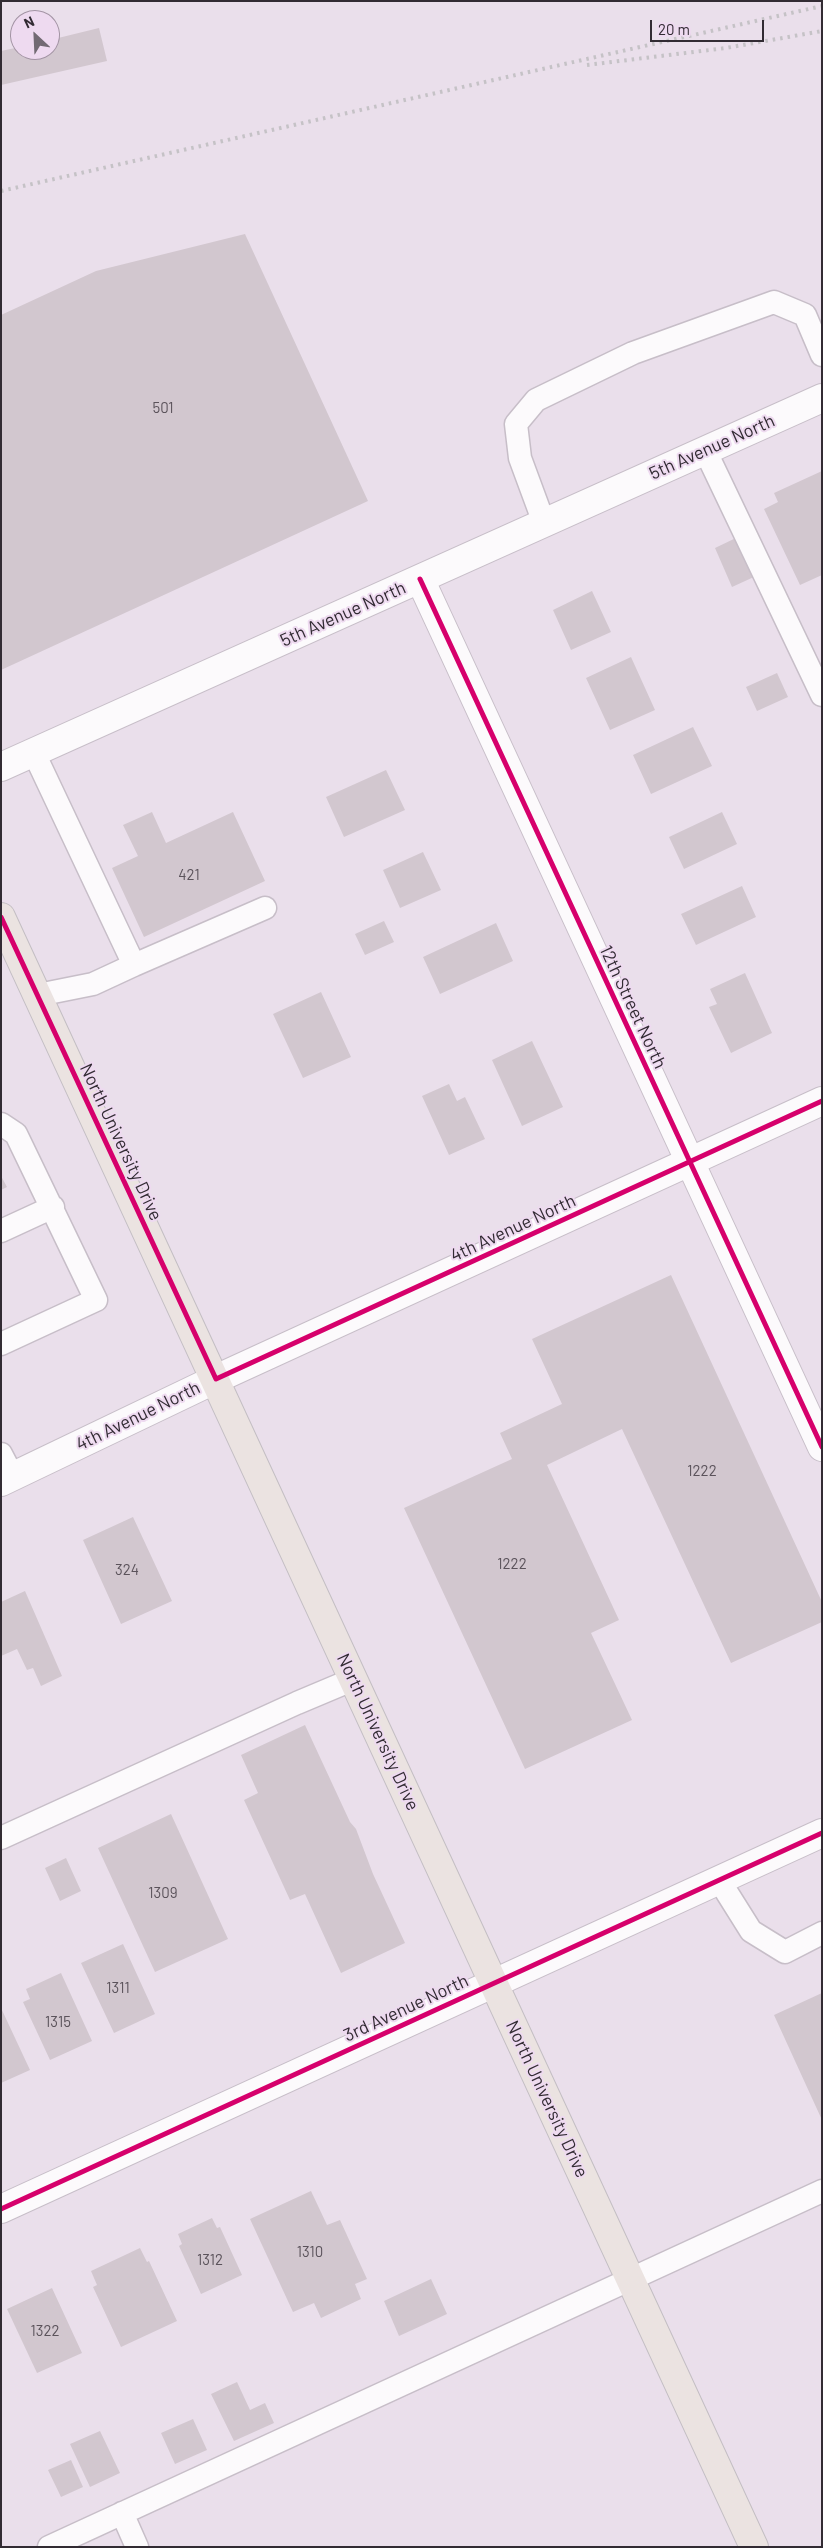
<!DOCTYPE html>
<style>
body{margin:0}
#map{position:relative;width:823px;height:2548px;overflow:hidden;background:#eadfeb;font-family:Barlow,sans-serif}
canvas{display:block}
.frame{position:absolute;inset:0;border:2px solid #322b33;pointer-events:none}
.north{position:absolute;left:10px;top:10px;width:50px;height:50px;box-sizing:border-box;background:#eedaf0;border:1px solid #a394a4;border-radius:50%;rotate:335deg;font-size:14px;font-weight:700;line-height:20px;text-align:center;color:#322b33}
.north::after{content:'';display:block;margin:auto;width:18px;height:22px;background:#726a73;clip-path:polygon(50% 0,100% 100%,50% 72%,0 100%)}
.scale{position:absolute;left:650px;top:20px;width:114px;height:22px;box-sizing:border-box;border:2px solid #322b33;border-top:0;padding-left:6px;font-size:15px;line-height:18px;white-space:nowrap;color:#322b33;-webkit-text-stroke:4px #eedaf0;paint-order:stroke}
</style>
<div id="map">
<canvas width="823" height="2548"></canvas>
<div class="frame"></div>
<div class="north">N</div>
<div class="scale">20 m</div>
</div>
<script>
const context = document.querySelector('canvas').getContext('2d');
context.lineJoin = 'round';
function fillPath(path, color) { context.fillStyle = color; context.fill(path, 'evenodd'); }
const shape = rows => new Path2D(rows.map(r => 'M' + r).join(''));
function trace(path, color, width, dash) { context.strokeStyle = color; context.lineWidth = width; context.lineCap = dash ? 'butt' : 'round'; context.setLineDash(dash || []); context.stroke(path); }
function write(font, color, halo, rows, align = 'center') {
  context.font = font + ' Barlow,sans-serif'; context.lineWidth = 4; context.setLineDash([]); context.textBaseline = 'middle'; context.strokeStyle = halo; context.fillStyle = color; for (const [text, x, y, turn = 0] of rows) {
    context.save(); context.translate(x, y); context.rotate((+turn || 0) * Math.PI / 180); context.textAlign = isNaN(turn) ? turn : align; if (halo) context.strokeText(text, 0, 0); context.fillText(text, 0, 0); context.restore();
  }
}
fillPath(shape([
 [99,28,107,61,1,85,1,51,20,47,20,50,50,50,50,40],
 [245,234,368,501,1,670,1,315,96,271],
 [822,471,822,575,800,585,764,509,778,502,774,493],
 [738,537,756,576,732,587,715,548],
 [592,591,611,632,571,650,553,610],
 [631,657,655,710,610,730,586,678],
 [777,673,788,697,757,711,746,687],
 [693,727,712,766,651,794,633,755],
 [386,770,405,810,344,837,326,797],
 [152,812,166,843,233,812,265,881,144,937,112,868,138,856,123,825],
 [722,812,737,844,684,869,669,837],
 [423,852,441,890,400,908,383,870],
 [742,886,756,917,696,945,681,914],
 [384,921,394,942,365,955,355,934],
 [496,923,513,961,440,994,423,957],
 [745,973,772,1033,731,1053,709,1007,717,1004,710,989],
 [321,992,351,1057,303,1078,273,1014],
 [532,1041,563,1107,522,1126,492,1060],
 [449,1084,457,1101,465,1097,485,1139,449,1155,422,1096],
 [1,1176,7,1187,1,1190],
 [671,1275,822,1602,822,1622,731,1663,622,1429,547,1465,619,1620,591,1633,632,1720,525,1769,404,1508,512,1459,500,1433,562,1404,532,1339],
 [133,1517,172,1601,121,1624,83,1540],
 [25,1591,62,1676,41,1686,33,1668,27,1670,17,1649,1,1656,1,1602],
 [305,1725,350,1822,356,1829,373,1874,405,1943,341,1973,305,1894,290,1900,244,1800,258,1793,241,1755],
 [171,1814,228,1939,155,1972,98,1848],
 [66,1858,81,1891,60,1901,45,1868],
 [123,1944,155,2014,114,2033,81,1963],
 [61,1973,92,2041,50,2060,23,2002,30,1999,26,1989],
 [822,1993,822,2120,774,2015],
 [1,2008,30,2070,1,2083],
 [311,2191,327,2225,340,2220,367,2279,355,2284,361,2299,321,2318,314,2303,293,2312,250,2219],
 [212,2218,217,2228,220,2227,242,2275,201,2294,179,2246,182,2244,178,2234],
 [140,2248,147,2262,149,2261,177,2321,121,2347,93,2287,97,2285,91,2271],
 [431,2279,447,2314,399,2336,384,2301],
 [52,2288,82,2353,37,2373,7,2309],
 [237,2382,250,2410,265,2403,274,2423,234,2441,211,2394],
 [193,2419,207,2450,175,2464,161,2433],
 [100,2431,120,2473,90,2487,70,2444],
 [71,2460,83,2487,61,2497,48,2470]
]), '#d2c7cf');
const service = shape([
 [705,450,822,695],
 [544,523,520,458,516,424,536,400,633,353,774,302,805,315,822,355],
 [34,753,134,965,265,908],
 [38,995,93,984,134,965],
 [1,1124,16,1134,96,1300,1,1344],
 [1,1231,53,1207],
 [1,1454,13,1477],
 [1,1838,297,1703,354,1679],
 [719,1880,751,1931,785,1952,822,1933],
 [122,2513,137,2547],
 [49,2547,822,2191]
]);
const minor = shape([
 [420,579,822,1447],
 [1,767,822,398],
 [1,1482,216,1379],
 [1,2209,822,1833]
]);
const tertiary = shape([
 [216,1379,822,1101]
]);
const primary = shape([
 [1,917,754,2547]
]);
trace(service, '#c7bec8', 25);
trace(minor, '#c7bec8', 30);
trace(tertiary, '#c7bec8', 30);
trace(primary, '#c3bec3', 30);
trace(service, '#fcfafc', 22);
trace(minor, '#fcfafc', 28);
trace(tertiary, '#fcfafc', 28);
trace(primary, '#ebe3e1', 28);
trace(shape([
 [587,65,726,48,822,31],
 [1,191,822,6]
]), '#c5c2c6', 4, [2.5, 5]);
trace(shape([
 [420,579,822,1447],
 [1,917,216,1379,822,1101],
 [1,2209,822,1833]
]), '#d6006c', 5);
write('15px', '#5b535b', null, [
 ["501",163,408],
 ["421",189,875],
 ["1222",702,1471],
 ["1222",512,1564],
 ["324",127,1570],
 ["1309",163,1893],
 ["1311",118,1988],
 ["1315",58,2022],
 ["1310",310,2252],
 ["1312",210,2260],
 ["1322",45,2331]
]);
write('18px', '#322b33', '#eedaf0', [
 ["5th Avenue North",712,447,-24],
 ["5th Avenue North",343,614,-24],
 ["12th Street North",633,1007,65],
 ["North University Drive",121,1142,65],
 ["4th Avenue North",513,1228,-25],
 ["4th Avenue North",138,1416,-26],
 ["North University Drive",378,1732,65],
 ["3rd Avenue North",406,2008,-25],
 ["North University Drive",547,2099,65]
]);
</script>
